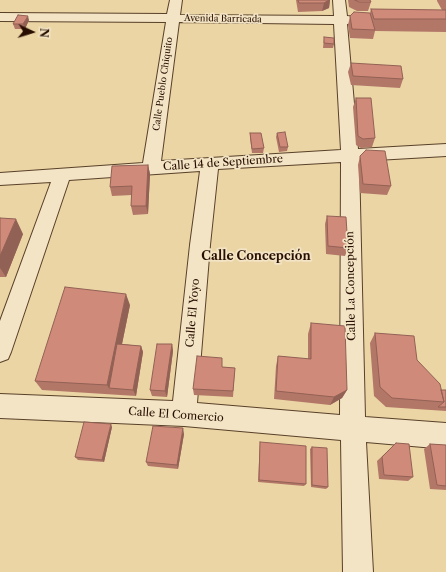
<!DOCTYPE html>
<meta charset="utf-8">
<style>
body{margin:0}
#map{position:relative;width:446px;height:572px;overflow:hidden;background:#ebd5a5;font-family:"Libre Caslon Text",serif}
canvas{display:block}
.north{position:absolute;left:12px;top:12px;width:40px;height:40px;-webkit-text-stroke:3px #f2e4c4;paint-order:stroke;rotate:94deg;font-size:11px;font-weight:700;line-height:16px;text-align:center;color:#280e00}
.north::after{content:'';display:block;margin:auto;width:14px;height:18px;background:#280e00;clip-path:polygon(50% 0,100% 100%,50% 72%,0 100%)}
</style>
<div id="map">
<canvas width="446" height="572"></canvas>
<div class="north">N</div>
</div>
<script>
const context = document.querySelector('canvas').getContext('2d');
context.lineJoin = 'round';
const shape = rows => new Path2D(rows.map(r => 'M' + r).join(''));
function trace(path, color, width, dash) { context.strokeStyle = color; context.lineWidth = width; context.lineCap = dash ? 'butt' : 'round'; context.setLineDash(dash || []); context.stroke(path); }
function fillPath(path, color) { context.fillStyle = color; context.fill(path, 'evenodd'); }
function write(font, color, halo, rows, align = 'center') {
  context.font = font + ' "Libre Caslon Text",serif'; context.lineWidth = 3.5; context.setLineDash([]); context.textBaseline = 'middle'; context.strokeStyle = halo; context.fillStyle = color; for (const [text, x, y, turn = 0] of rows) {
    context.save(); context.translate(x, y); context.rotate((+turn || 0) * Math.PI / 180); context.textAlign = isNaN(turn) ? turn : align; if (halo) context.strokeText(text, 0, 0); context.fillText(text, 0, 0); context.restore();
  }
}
const minor = shape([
 [170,0,182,0,180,15,334,16,333,0,345,0,347,16,358,17,360,20,358,23,347,24,358,149,446,144,446,156,359,161,365,417,446,423,446,449,366,442,373,572,343,572,341,440,184,426,0,418,0,394,173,401,190,245,200,171,69,180,11,352,8,359,0,362,0,321,51,182,0,185,0,173,143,163,166,22,0,21,0,13,167,14,170,0],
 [179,22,334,24,341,150,161,161,179,22],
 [341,162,340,415,197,403,210,245,218,169,341,162]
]);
trace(minor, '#594029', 2);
fillPath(minor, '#f2e4c4');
fillPath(shape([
 [296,0,330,0,329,8,322,11,298,12],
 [348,0,370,0,371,2,368,11,357,11,349,7],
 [437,0,446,0,446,32,375,31,373,39,350,38,348,25,350,16,370,13,371,9,442,10,437,1],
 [29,20,25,29,15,29,13,24],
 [324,37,334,44,333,48,323,48],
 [351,63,403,79,400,88,351,85,348,72],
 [356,98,375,138,372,147,361,148,356,145,353,107],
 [250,133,264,148,263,153,252,153,250,138],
 [277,133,288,147,287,151,279,152,276,137],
 [360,156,391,186,387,195,360,193,358,165],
 [148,165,150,174,148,214,133,215,131,206,132,195,112,196,110,187],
 [327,216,348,248,345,256,326,254,325,224],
 [0,218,23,234,6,277,0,277],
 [130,305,122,344,141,346,143,352,136,396,42,390,35,381],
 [311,323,347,390,342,398,330,405,274,399,276,366,278,356,308,359,308,334],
 [375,333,441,390,446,390,446,411,386,407,374,396,370,343],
 [172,344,173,351,167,397,152,396,150,390],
 [222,367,235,368,233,397,194,395,193,389],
 [112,427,104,462,78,460,75,457],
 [184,434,178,469,148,466,146,462],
 [260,442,306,484,304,486,258,482],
 [396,443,413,477,408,481,379,479,377,461],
 [430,444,446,445,446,490,430,489,424,449],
 [312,447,328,487,326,489,311,487,310,449]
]), '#b37768');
fillPath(shape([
 [329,0,330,0,329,8,322,11,324,3],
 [28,16,29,20,25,29,23,24],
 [148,165,150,174,148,214,146,206],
 [16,219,23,234,6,277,0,268,0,256],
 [126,294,130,305,113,388,109,388,107,385],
 [172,344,173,351,167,397,165,391],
 [141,346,143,352,136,396,133,390],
 [347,390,342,398,330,405,334,397],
 [111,424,112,427,104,462,102,460],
 [183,428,184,434,178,469,177,465]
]), '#926155');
const building = shape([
 [298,0,329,0,324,3,299,3,298,0],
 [355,0,370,0,371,2,359,2,355,0],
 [371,9,446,10,446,19,374,19,371,9],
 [354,12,370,13,375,30,352,29,350,16,354,12],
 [18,15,28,16,23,24,13,24,18,15],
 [324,37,334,38,334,44,324,43,324,37],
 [351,63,401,66,403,79,353,76,351,63],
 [356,98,371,98,375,138,363,139,358,136,356,98],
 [285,132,288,147,280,147,277,133,285,132],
 [250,133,261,133,264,148,252,149,250,133],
 [366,150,385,151,391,186,363,184,360,156,366,150],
 [148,165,146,206,131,206,132,186,110,187,112,166,148,165],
 [327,216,346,217,348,248,328,246,327,216],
 [0,218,16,219,0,256,0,218],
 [65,287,126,294,107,385,35,381,65,287],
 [311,323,345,326,347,390,334,397,276,391,278,356,311,359,311,323],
 [375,333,414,336,417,360,440,384,444,402,392,398,380,387,375,333],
 [117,344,141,346,133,390,109,388,117,344],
 [157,344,172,344,165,391,150,390,157,344],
 [197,356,222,358,222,367,235,368,233,391,193,389,197,356],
 [441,390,446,390,446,407,438,407,444,402,441,390],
 [84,422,111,424,102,460,75,457,84,422],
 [153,426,183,428,177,465,146,462,153,426],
 [260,442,306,446,306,484,259,480,260,442],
 [396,443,409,444,413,477,384,475,382,457,396,443],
 [430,444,446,445,446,486,437,485,430,444],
 [312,447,327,448,328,487,312,485,312,447]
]);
fillPath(building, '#d08a79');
trace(building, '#926155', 1);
write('9px', '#280e00', '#f2e4c4', [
 ["Avenida Barricada",223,19,1],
 ["Calle Pueblo Chiquito",163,84,-82]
]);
write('11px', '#280e00', '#f2e4c4', [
 ["Calle 14 de Septiembre",223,163,-4],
 ["Calle La Concepción",351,286,-91],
 ["Calle El Yoyo",193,313,-85],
 ["Calle El Comercio",176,415,4]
]);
write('bold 12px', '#280e00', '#f2e4c4', [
 ["Calle Concepción",256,257]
]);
</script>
